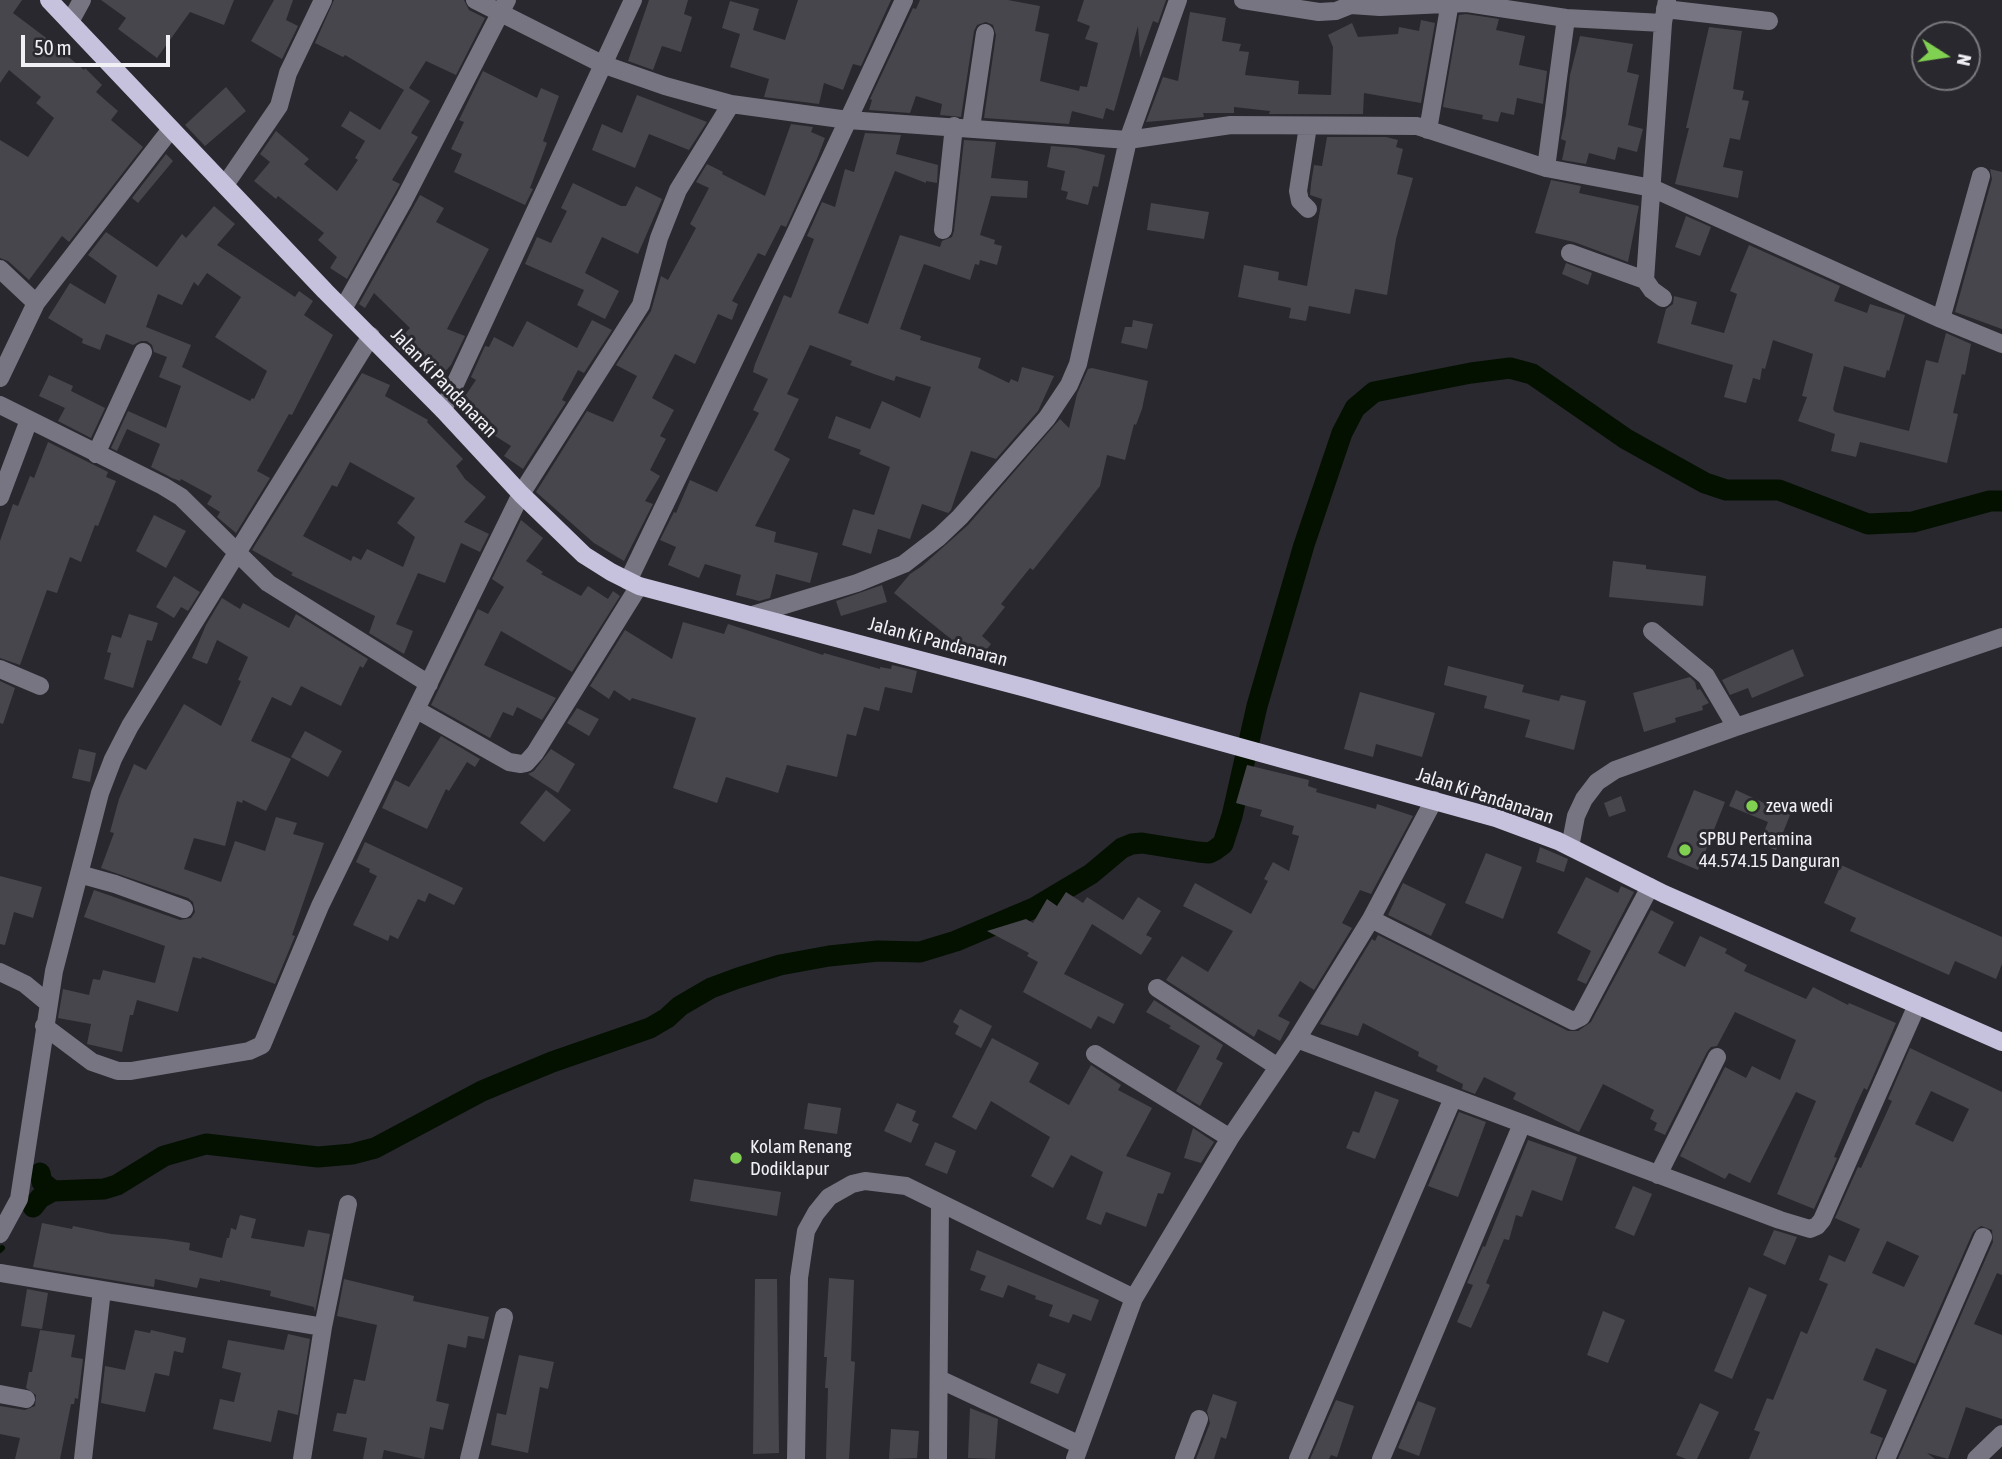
<!DOCTYPE html>
<style>
body{margin:0}
#map{position:relative;width:2002px;height:1459px;overflow:hidden;background:#29282e;font-family:"Asap Condensed",sans-serif}
canvas{display:block}
.north{position:absolute;left:1911px;top:21px;width:70px;height:70px;box-sizing:border-box;background:#29282e;border:2px solid #79787d;border-radius:50%;rotate:102deg;font-size:19px;font-weight:700;line-height:28px;text-align:center;color:#f1f0f4}
.north::after{content:'';display:block;margin:auto;width:24px;height:32px;background:#80d051;clip-path:polygon(50% 0,100% 100%,50% 72%,0 100%)}
.scale{position:absolute;left:21px;top:35px;width:149px;height:32px;box-sizing:border-box;border:4px solid #f1f0f4;border-top:0;padding-left:9px;font-size:21px;line-height:24px;white-space:nowrap;color:#f1f0f4;-webkit-text-stroke:5px #29282e;paint-order:stroke}
</style>
<div id="map">
<canvas width="2002" height="1459"></canvas>
<div class="north">N</div>
<div class="scale">50 m</div>
</div>
<script>
const context = document.querySelector('canvas').getContext('2d');
context.lineJoin = 'round';
const shape = rows => new Path2D(rows.map(r => 'M' + r).join(''));
function trace(path, color, width, dash) { context.strokeStyle = color; context.lineWidth = width; context.lineCap = dash ? 'butt' : 'round'; context.setLineDash(dash || []); context.stroke(path); }
function fillPath(path, color) { context.fillStyle = color; context.fill(path, 'evenodd'); }
function write(font, color, halo, rows, align = 'center') {
  context.font = font + ' "Asap Condensed",sans-serif'; context.lineWidth = 6; context.setLineDash([]); context.textBaseline = 'middle'; context.strokeStyle = halo; context.fillStyle = color; for (const [text, x, y, turn = 0] of rows) {
    context.save(); context.translate(x, y); context.rotate((+turn || 0) * Math.PI / 180); context.textAlign = isNaN(turn) ? turn : align; if (halo) context.strokeText(text, 0, 0); context.fillText(text, 0, 0); context.restore();
  }
}
trace(shape([
 [0,1250,2,1248]
]), '#041100', 6);
trace(shape([
 [40,1173,42,1182,53,1191],
 [33,1207,40,1198,53,1191,104,1189,117,1185,164,1156,206,1144,318,1157,352,1154,375,1148,482,1091,552,1062,650,1028,667,1018,680,1006,711,988,738,978,780,965,829,956,878,951,920,952,956,941,1034,908,1091,874,1122,848,1132,844,1142,843,1198,852,1209,853,1215,850,1223,844,1232,816,1257,706,1304,545,1342,433,1355,408,1374,392,1471,373,1510,368,1532,374,1626,439,1705,483,1726,490,1779,490,1868,524,1913,522,1990,501,2002,501]
]), '#041100', 21);
fillPath(shape([
 [0,0,22,0,13,13,45,37,84,70,85,68,102,85,96,92,118,111,111,120,143,147,69,242,62,236,29,280,8,261,0,258,0,140,28,157,54,118,36,103,41,97,9,70,0,83],
 [101,0,234,0,224,25,190,12,157,58,118,29,126,18],
 [274,0,293,0,286,20,298,26,282,59,251,41],
 [334,0,464,0,469,10,485,18,456,75,426,61,409,88,430,101,411,133,418,137,392,180,400,184,347,279,330,268,337,257,318,240,324,233,278,196,276,199,254,181,270,162,260,154,276,131,309,159,304,164,337,191,358,160,355,158,365,141,341,126,350,111,380,130,404,90,345,55,343,57,315,43],
 [649,0,688,0,684,14,692,17,681,52,662,46,653,70,628,61],
 [798,0,891,0,861,66,853,64,843,90,824,83,819,104,764,97,769,79,730,67,740,34,722,28,730,1,759,9,753,30,785,40],
 [920,0,1008,0,1040,6,1035,31,1049,34,1040,81,1079,91,1080,86,1087,87,1098,43,1085,39,1090,26,1077,21,1084,0,1166,0,1158,23,1153,21,1140,58,1138,26,1114,111,1106,108,1103,119,1072,111,1069,124,984,118,996,35,993,25,986,22,977,25,974,31,961,117,940,115,942,104,916,96,910,113,869,110,872,100,870,99,913,8,916,9],
 [1190,12,1226,18,1222,41,1241,44,1239,51,1249,52,1245,75,1299,81,1298,94,1331,95,1333,47,1328,35,1352,23,1358,37,1398,34,1399,27,1419,31,1421,20,1435,23,1421,103,1364,93,1363,114,1269,114,1270,111,1234,107,1234,113,1203,113,1204,117,1146,122,1163,77,1178,81],
 [1466,14,1499,19,1496,30,1525,36,1519,65,1547,71,1543,104,1517,98,1514,115,1501,112,1498,122,1482,119,1483,115,1443,107,1459,15],
 [1709,27,1742,31,1733,89,1744,91,1742,100,1749,101,1740,140,1730,138,1723,167,1743,171,1738,198,1675,184,1689,128,1686,128,1689,115],
 [1580,36,1633,44,1627,72,1639,75,1628,125,1643,129,1637,152,1618,147,1615,160,1589,153,1586,164,1562,160,1566,141,1561,139,1566,115,1570,75],
 [483,71,537,98,541,88,559,96,543,141,547,143,530,188,533,189,525,205,454,172,462,154,451,149,464,122,459,120],
 [226,87,246,111,205,146,185,125],
 [637,95,707,122,689,150,649,134,635,168,592,150,602,124,622,133],
 [791,124,813,127,811,132,825,138,817,159,786,227,781,225,765,256,758,253,732,301,738,304,732,320,718,314,695,364,675,354,652,398,674,410,660,436,666,439,650,470,660,476,645,501,653,504,624,561,594,543,536,492,587,411,613,422,637,376,616,365,651,311,661,276,668,280,696,228,690,224,709,188,696,182,707,164,723,172,722,174,765,196],
 [865,133,901,135,896,154,938,165,937,183,926,181,926,183,895,171,838,313,868,324,900,235,940,247,942,241,952,237,954,231,964,140,996,142,991,178,1028,181,1027,198,991,196,980,235,995,240,994,244,1002,246,997,265,980,260,979,265,975,264,970,280,924,264,900,329,921,336,920,340,981,358,978,368,1009,383,1011,379,1018,382,1022,367,1054,376,1038,411,996,459,971,451,951,510,948,513,922,504,910,539,878,529,871,554,842,545,853,509,874,515,890,467,859,454,861,450,828,438,836,416,870,429,882,401,920,418,931,387,896,376,894,381,874,374,850,365,852,361,810,345,787,394,799,399,774,450,790,459,755,526,776,532,774,542,818,553,810,583,776,574,770,598,759,601,736,595,741,575,705,564,699,578,668,565,676,547,660,540,674,512,676,513,690,480,717,492,759,413,753,410,768,379,753,372,755,364,784,295,791,298,814,239,807,236,822,202,835,207,845,169,854,172],
 [1327,137,1386,137,1398,140,1396,147,1403,149,1397,174,1413,178,1396,239,1387,295,1355,289,1350,314,1309,306,1306,321,1289,318,1291,308,1238,297,1244,265,1279,272,1278,280,1307,286,1322,199,1310,195,1311,184,1314,165,1322,166],
 [1051,146,1076,148,1105,155,1098,187,1093,186,1088,205,1066,199,1068,192,1061,190,1065,171,1047,167],
 [166,154,173,161,138,203,132,198],
 [1990,169,2002,172,2002,329,1955,312,1992,179],
 [1551,180,1581,186,1579,193,1639,206,1628,262,1574,242,1535,233],
 [573,183,621,206,626,206,636,186,662,199,638,254,602,237,585,273,619,291,605,319,577,305,584,290,525,264,537,237,551,243,567,211,561,208],
 [420,195,444,208,436,222,489,249,447,329,465,336,451,365,435,382,394,345,410,328,374,293,365,308,359,304],
 [1151,203,1209,212,1204,239,1147,230],
 [214,206,235,224,217,245,295,297,299,291,313,301,304,315,333,335,292,415,289,414,257,471,270,478,236,533,217,517,220,512,207,504,212,496,181,479,180,481,172,478,151,467,160,444,127,429,117,451,111,448,128,411,166,428,181,386,159,377,167,357,154,352,152,345,147,341,141,341,133,345,106,334,100,350,82,343,83,339,48,318,70,283,105,304,117,276,88,255,106,232,157,267,182,234,186,238],
 [207,273,241,297,215,337,267,371,254,399,252,398,250,401,182,367,191,345,146,327,158,294,182,305,194,282,198,286],
 [1686,216,1711,227,1700,256,1675,247],
 [1749,245,1840,286,1834,301,1867,313,1870,304,1905,315,1889,371,1887,370,1885,378,1844,366,1833,409,1835,412,1909,431,1926,360,1938,363,1946,333,1971,344,1965,375,1962,374,1953,413,1958,414,1947,463,1860,442,1856,457,1831,451,1835,434,1798,421,1807,397,1802,396,1813,354,1773,340,1765,369,1762,368,1760,380,1753,378,1746,403,1724,397,1733,365,1657,343,1666,309,1673,304,1674,296,1697,302,1691,324,1724,333,1737,294,1730,291],
 [1566,263,1592,273,1588,285,1562,274],
 [592,320,612,330,584,373,578,370,562,400,566,402,523,469,504,456,511,446,481,427,485,419,461,402,476,380,471,377,485,346,489,347,494,337,513,347,527,321,577,348],
 [1133,320,1153,324,1147,349,1121,343,1125,327,1132,327],
 [1092,368,1148,381,1142,409,1136,425,1134,424,1125,460,1107,455,1100,486,1033,570,1030,568,1001,604,1005,607,982,636,991,644,980,658,969,649,967,652,894,593,910,574,922,566,968,525,1060,419,1069,428,1077,394,1088,369],
 [362,373,390,385,385,396,428,420,427,422,463,459,456,466,465,479,486,497,464,522,489,534,480,552,461,543,445,583,418,573,396,624,413,631,404,654,369,633,375,616,291,575,293,573,252,550],
 [350,462,415,498,397,523,415,537,403,567,367,549,361,560,353,556,351,561,303,536,332,485,337,487],
 [49,375,73,386,71,391,105,408,91,438,58,421,65,408,39,396],
 [48,442,108,472,106,477,116,481,98,526,95,525,81,562,70,557,57,593,47,590,20,665,0,658,0,541,13,504,18,506,30,476,34,478],
 [154,515,186,531,166,568,136,551],
 [521,520,543,538,526,561,543,572,541,574,581,596,588,586,608,599,613,591,620,596,572,672,501,631,484,665,556,698,542,720,517,707,513,716,503,712,490,738,431,705,478,609,488,614,504,587,492,579],
 [1613,561,1646,565,1646,569,1706,576,1703,606,1609,597],
 [174,576,200,592,188,611,181,607,174,618,156,607],
 [882,585,887,602,841,616,836,601],
 [222,598,240,609,243,603,289,628,296,614,368,659,363,668,360,666,341,706,301,686,291,706,272,697,251,741,291,759,266,811,243,800,242,803,237,801,225,846,194,838,184,869,221,882,235,841,265,851,276,817,297,823,293,834,324,843,292,935,295,936,275,984,202,957,201,959,193,957,178,1012,137,1000,133,1015,130,1015,122,1052,87,1044,91,1024,58,1018,63,989,89,995,93,979,100,980,103,970,155,983,165,946,84,917,94,890,180,920,191,918,195,912,193,902,188,898,101,868,114,833,110,832,119,799,134,764,146,770,184,704,221,726,241,681,238,680,248,657,217,640,207,664,192,658,206,625],
 [129,614,158,623,152,641,147,640,133,688,104,679,111,653,107,652,112,635,121,638],
 [683,622,724,634,728,624,823,655,824,653,880,669,880,667,891,669,892,665,917,671,912,693,885,687,879,711,864,707,856,736,847,734,837,777,787,765,778,793,726,777,717,803,673,788,696,718,632,698,630,701,614,690,609,699,590,686,625,630,672,659],
 [1793,649,1804,676,1752,698,1748,688,1730,695,1722,680],
 [1448,666,1524,685,1522,692,1559,701,1561,695,1586,701,1574,750,1525,737,1530,720,1484,708,1487,696,1444,685],
 [1690,677,1695,682,1697,690,1700,689,1709,703,1702,706,1703,710,1675,718,1676,722,1644,732,1633,693],
 [0,681,15,688,3,724,0,723],
 [1360,692,1435,713,1422,757,1376,744,1373,757,1344,749],
 [577,708,599,719,589,736,567,723],
 [305,731,342,751,328,777,291,757],
 [441,736,480,759,475,767,467,762,449,791,446,789,427,829,382,808,395,780,409,787],
 [79,749,96,753,90,782,72,778],
 [551,749,575,764,558,793,528,774,534,771],
 [1247,765,1309,780,1308,786,1317,789,1316,792,1376,809,1377,804,1413,816,1371,894,1360,890,1342,923,1352,928,1314,990,1300,981,1278,1016,1290,1022,1280,1041,1258,1029,1254,1037,1166,980,1182,956,1208,972,1233,931,1183,906,1195,883,1251,914,1268,881,1264,879,1273,862,1289,871,1299,836,1292,834,1294,826,1260,816,1262,810,1236,803],
 [546,790,571,810,544,842,520,823],
 [1694,790,1725,802,1698,870,1667,857],
 [1736,790,1790,815,1776,850,1759,844,1768,822,1729,806],
 [1621,796,1626,811,1609,817,1604,803],
 [365,842,463,888,454,905,429,893,425,902,418,899,398,939,390,935,388,941,353,925,377,876,369,872,370,869,356,862],
 [1540,847,1568,859,1564,872,1536,862],
 [1486,853,1522,867,1503,919,1465,903],
 [1841,865,2002,937,2002,964,1996,979,1955,961,1949,975,1850,931,1856,918,1824,903],
 [0,876,42,887,33,918,14,912,5,945,0,944],
 [1586,877,1618,893,1621,886,1634,892,1586,984,1577,980,1591,951,1557,933],
 [1403,883,1446,904,1431,936,1388,915],
 [1066,892,1083,903,1087,897,1123,920,1138,897,1161,911,1146,935,1152,938,1141,955,1092,924,1064,974,1124,1004,1114,1024,1098,1016,1091,1029,1023,992,1038,962,1027,956,1029,953,987,931,1026,919,1033,923,1047,899,1057,906],
 [1651,910,1674,922,1658,953,1685,967,1700,936,1727,949,1725,953,1747,965,1744,971,1806,999,1813,987,1848,1005,1849,1003,1896,1023,1867,1090,1864,1088,1856,1105,1834,1157,1837,1158,1814,1209,1777,1194,1816,1101,1796,1092,1750,1183,1729,1173,1725,1179,1680,1156,1725,1067,1746,1078,1752,1066,1780,1080,1796,1040,1735,1012,1717,1046,1711,1047,1707,1052,1665,1135,1654,1130,1657,1123,1650,1119,1654,1110,1603,1084,1579,1132,1513,1099,1516,1093,1484,1077,1475,1094,1462,1089,1463,1084,1436,1071,1438,1066,1418,1056,1419,1052,1363,1023,1358,1036,1320,1024,1372,939,1375,941,1378,935,1568,1031,1578,1031,1591,1022],
 [1154,1000,1223,1045,1216,1059,1223,1063,1200,1106,1176,1091,1200,1046,1169,1028,1171,1026,1146,1012],
 [960,1009,992,1026,981,1048,955,1034,959,1026,953,1022],
 [992,1038,1039,1063,1029,1082,1069,1105,1091,1065,1121,1085,1118,1090,1152,1108,1126,1156,1171,1173,1163,1194,1158,1193,1146,1227,1106,1212,1101,1225,1086,1219,1103,1172,1071,1155,1053,1188,1031,1176,1050,1137,991,1101,976,1130,952,1117],
 [1910,1048,2002,1092,2002,1275,1997,1273,1974,1324,2002,1335,2002,1419,1966,1407,1948,1459,1927,1453,1935,1459,1898,1459,1993,1242,1992,1230,1981,1226,1973,1232,1915,1364,1876,1348,1863,1380,1887,1390,1870,1433,1883,1438,1875,1459,1749,1459,1760,1432,1754,1430,1767,1398,1773,1400,1801,1331,1807,1334,1828,1284,1819,1280,1829,1255,1845,1262,1860,1229,1835,1218,1858,1167,1861,1168,1892,1101,1888,1099],
 [1931,1091,1969,1109,1953,1142,1915,1124],
 [1887,1241,1919,1256,1904,1287,1872,1273],
 [1375,1091,1399,1100,1375,1159,1346,1148,1353,1131,1359,1133],
 [808,1103,841,1108,837,1134,804,1129],
 [897,1103,916,1111,912,1121,919,1124,911,1143,884,1131],
 [1459,1112,1486,1122,1458,1197,1428,1186],
 [1193,1128,1214,1142,1201,1163,1184,1158],
 [1528,1140,1577,1157,1562,1201,1532,1190,1522,1217,1516,1215,1509,1240,1504,1239,1486,1283,1490,1285,1471,1328,1457,1322,1473,1285,1467,1283,1483,1246,1485,1247],
 [935,1142,956,1151,947,1174,925,1165],
 [694,1179,781,1192,777,1216,690,1201],
 [1633,1186,1652,1194,1634,1236,1615,1228],
 [240,1215,256,1219,251,1238,304,1247,308,1230,330,1234,315,1312,314,1307,270,1296,271,1291,220,1280,220,1282,200,1278,197,1288,155,1279,154,1287,33,1267,42,1223,72,1229,73,1226,111,1234,165,1239,190,1243,189,1250,222,1258,227,1238,229,1238,231,1228,236,1230],
 [1774,1230,1797,1237,1785,1265,1763,1255],
 [977,1250,1099,1300,1091,1321,1073,1314,1069,1323,1049,1316,1053,1305,1035,1299,1036,1296,1008,1285,1003,1298,980,1290,986,1276,970,1270],
 [829,1278,854,1280,851,1361,855,1362,849,1459,826,1459,828,1388,825,1388,827,1357,824,1357],
 [344,1279,414,1296,413,1301,489,1317,484,1339,468,1336,466,1348,448,1344,436,1401,449,1404,443,1430,430,1427,424,1459,384,1450,382,1459,363,1459,367,1438,333,1431,337,1413,346,1414,354,1379,365,1381,377,1325,337,1316],
 [755,1279,777,1279,779,1453,753,1454],
 [1749,1287,1767,1295,1732,1379,1714,1371],
 [27,1289,48,1293,42,1329,21,1326],
 [1603,1311,1625,1320,1608,1363,1587,1355],
 [40,1330,75,1335,71,1357,83,1359,78,1399,75,1398,74,1404,71,1404,60,1459,15,1459,20,1438,0,1434,0,1406,25,1410,35,1406,36,1395,26,1388,29,1372,32,1372],
 [135,1330,150,1333,151,1330,186,1338,183,1353,174,1351,169,1376,155,1373,145,1412,101,1403,105,1366,125,1370],
 [288,1334,310,1339,298,1415,278,1410,271,1442,213,1429,220,1399,234,1402,241,1373,222,1368,228,1340,284,1350],
 [519,1355,554,1362,548,1389,540,1387,528,1453,491,1445,497,1413,506,1415],
 [1038,1363,1066,1374,1058,1394,1030,1383],
 [1213,1394,1237,1402,1226,1439,1221,1437,1214,1459,1196,1459,1210,1423,1207,1411],
 [1336,1400,1354,1406,1337,1457,1331,1455,1329,1459,1310,1459],
 [1418,1401,1436,1408,1419,1456,1398,1448],
 [1700,1403,1719,1412,1697,1459,1686,1459,1676,1455],
 [970,1408,998,1419,995,1459,968,1458],
 [891,1429,919,1431,917,1458,889,1459]
]), '#47464d');
trace(shape([
 [475,0,602,64,665,86,731,104,848,120,1128,140,1231,125,1417,126,1546,168,1652,188,1941,319,2002,344],
 [1243,0,1319,12,1336,11,1351,5,1380,7,1467,3,1566,18,1663,23],
 [1665,9,1769,21],
 [70,22,82,0],
 [1308,126,1298,191,1300,201,1308,209],
 [971,128,985,33],
 [1428,130,1450,2],
 [1546,168,1566,18],
 [225,185,279,106,288,73,323,0],
 [943,230,954,126],
 [1570,253,1645,280],
 [0,269,36,303],
 [1663,298,1652,290,1645,280,1663,23,1667,0],
 [343,309,404,200,507,0],
 [1941,319,1981,176],
 [0,378,36,303,171,129],
 [0,405,163,486,181,497,268,583,429,684],
 [443,410,633,0],
 [96,454,143,352],
 [0,497,29,420],
 [628,581,793,238,904,0],
 [752,615,857,583,904,564,939,537,960,517,1047,418,1069,385,1078,364,1128,140,1178,0],
 [1652,631,1706,676,1736,727],
 [0,669,40,686],
 [417,710,509,762,521,764,526,763,535,753,639,586],
 [1570,847,1576,816,1584,799,1597,782,1615,770,1736,727,2002,637],
 [79,874,115,884,184,909],
 [1371,919,1573,1021,1581,1017,1650,887],
 [0,972,25,984,48,1003],
 [1157,988,1278,1067],
 [44,1026,92,1062,118,1071,131,1071,249,1051,262,1045,320,906,521,494,641,305,659,238,678,190,731,104],
 [1297,1039,1780,1220,1810,1229,1817,1226,1822,1220,1917,1005],
 [1095,1054,1230,1138],
 [1658,1175,1717,1057],
 [0,1234,19,1199,54,971,100,793,113,759,130,726,371,336],
 [0,1273,323,1327],
 [939,1379,1080,1445],
 [0,1394,26,1399],
 [83,1459,102,1290],
 [302,1459,323,1327,348,1204],
 [469,1459,504,1317],
 [796,1459,799,1278,806,1231,816,1213,829,1197,852,1184,865,1181,906,1186,1134,1298,1230,1138,1297,1039,1371,919,1434,800],
 [938,1459,940,1203],
 [1075,1459,1134,1298],
 [1184,1459,1199,1419],
 [1298,1459,1453,1098],
 [1381,1459,1522,1124],
 [1886,1459,1983,1237],
 [1976,1459,2002,1434]
]), '#777582', 18);
trace(shape([
 [49,0,325,291,443,410,521,494,584,555,611,572,639,586,1026,688,1496,818,1558,841,1664,894,2002,1042]
]), '#c6c2de', 18);
for (const [x, y, r, color] of [
 [1752,806,7,"#80d051"],
 [1685,850,7,"#80d051"],
 [736,1158,7,"#80d051"]
]) { const dot = new Path2D(); dot.arc(x, y, r, 0, 2 * Math.PI); context.fillStyle = color; context.fill(dot); trace(dot, '#29282e', 2.5); }
write('19px', '#f1f0f4', '#29282e', [
 ["Jalan Ki Pandanaran",444,383,46],
 ["Jalan Ki Pandanaran",938,642,15],
 ["Jalan Ki Pandanaran",1485,796,18]
]);
write('19px', '#f1f0f4', '#29282e', [
 ["zeva wedi",1766,806],
 ["SPBU Pertamina",1699,839],
 ["44.574.15 Danguran",1699,861],
 ["Kolam Renang",750,1147],
 ["Dodiklapur",750,1169]
], 'left');
</script>
